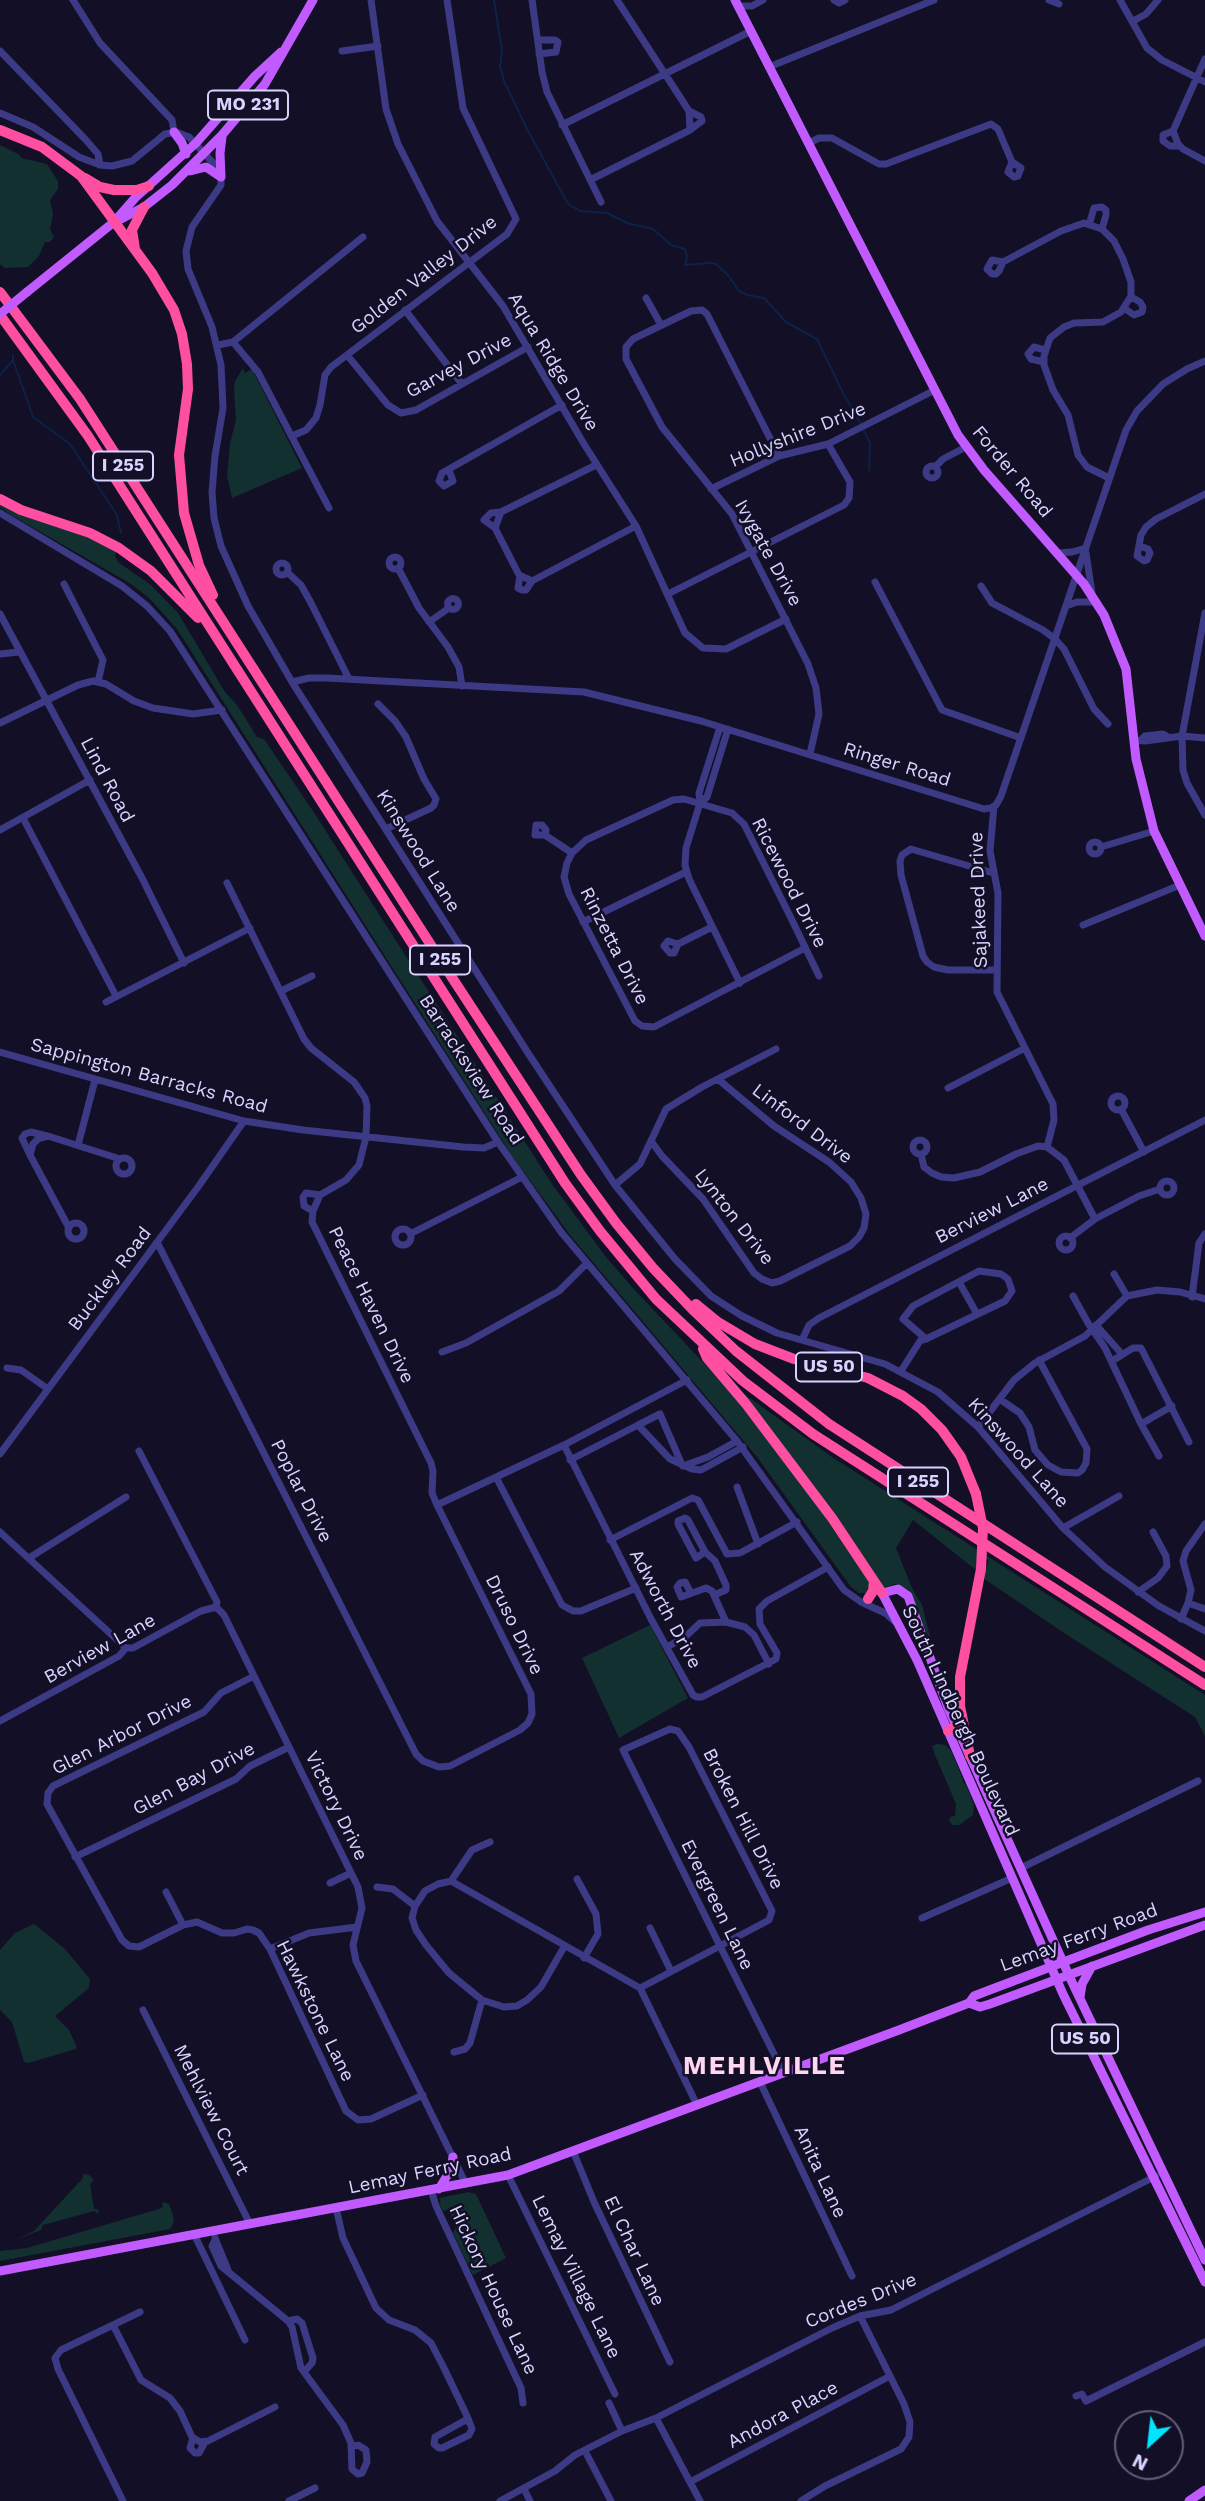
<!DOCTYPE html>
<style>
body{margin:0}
#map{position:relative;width:1205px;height:2501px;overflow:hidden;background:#130f26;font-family:"Work Sans",sans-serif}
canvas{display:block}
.north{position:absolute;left:1114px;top:2410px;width:70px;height:70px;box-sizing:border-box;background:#130f26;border:2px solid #625e7d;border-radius:50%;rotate:207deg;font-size:19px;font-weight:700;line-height:28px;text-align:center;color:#d9d4ff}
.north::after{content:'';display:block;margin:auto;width:24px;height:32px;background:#00e5ff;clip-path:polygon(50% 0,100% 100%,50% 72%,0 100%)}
</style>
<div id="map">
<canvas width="1205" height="2501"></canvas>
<div class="north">N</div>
</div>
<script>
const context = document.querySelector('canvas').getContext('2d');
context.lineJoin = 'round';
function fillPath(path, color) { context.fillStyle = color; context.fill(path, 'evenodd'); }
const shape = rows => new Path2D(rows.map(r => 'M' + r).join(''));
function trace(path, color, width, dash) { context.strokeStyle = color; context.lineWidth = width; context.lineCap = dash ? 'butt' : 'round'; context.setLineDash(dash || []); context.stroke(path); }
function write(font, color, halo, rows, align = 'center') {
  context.font = font + ' "Work Sans",sans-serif'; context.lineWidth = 5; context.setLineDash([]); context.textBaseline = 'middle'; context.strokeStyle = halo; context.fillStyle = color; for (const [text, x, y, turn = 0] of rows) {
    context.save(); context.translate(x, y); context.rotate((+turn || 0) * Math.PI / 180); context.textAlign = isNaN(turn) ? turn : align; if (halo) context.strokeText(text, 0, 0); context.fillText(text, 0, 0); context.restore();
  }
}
fillPath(shape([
 [0,145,20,155,21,158,47,164,58,181,58,189,50,200,53,214,50,229,54,237,50,242,45,242,39,256,28,267,5,268,0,264],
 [243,368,245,373,252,369,302,468,232,498,227,476,230,443,236,420,234,390,235,381],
 [0,504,95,540,116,552,115,556,118,562,151,585,178,613,225,692,237,705,257,737,264,739,311,808,552,1184,606,1257,632,1287,734,1395,819,1508,868,1580,870,1585,866,1593,859,1593,851,1587,757,1457,570,1235,512,1156,177,629,149,598,131,584,11,515,0,507],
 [740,1391,832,1457,1205,1695,1205,1736,1195,1717,1064,1633,983,1578,989,1561,979,1555,976,1570,913,1520,896,1548,912,1588,922,1605,930,1636,928,1636,909,1590,896,1584,882,1588],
 [650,1625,688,1698,619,1738,582,1658],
 [937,1744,946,1745,951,1751,963,1779,963,1783,965,1783,974,1804,973,1815,959,1825,952,1825,949,1820,950,1817,955,1816,956,1804,935,1755,932,1746],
 [34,1924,65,1949,90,1979,89,1988,55,2016,69,2030,76,2045,76,2049,28,2063,24,2062,12,2022,0,2010,0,1950,15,1933],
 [83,2174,89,2175,94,2180,90,2184,94,2209,99,2210,98,2214,94,2211,43,2225,41,2230,15,2240,34,2231,83,2178],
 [469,2192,476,2194,506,2258,473,2275,453,2233,457,2225,452,2218,449,2210,443,2211,439,2203,441,2202,439,2198],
 [163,2202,169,2204,172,2212,174,2222,170,2229,0,2261,0,2251,27,2248,162,2208]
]), '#12302f');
trace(shape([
 [494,0,502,51,500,66,504,81,527,129,568,204,580,211,607,213,627,223,653,229,671,245,685,249,687,257,685,265,710,263,716,264,728,275,739,291,747,295,764,298,786,322,817,339,843,393,862,426],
 [13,360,33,417,70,444,117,515,121,533],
 [0,375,13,360,13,355],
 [864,431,870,443,869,470]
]), '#0c2248', 2);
trace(shape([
 [73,0,100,43,172,120,174,132],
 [371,0,386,109,398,144,437,221,503,306,584,444,636,526,685,633,703,648,726,649,786,619],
 [532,0,542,72,547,92,601,202],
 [834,0,839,3,845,0],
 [1049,0,1059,4],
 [1120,0,1147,48,1162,60,1205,82],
 [743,6,752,6,763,0],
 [1133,21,1146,14,1158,0],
 [539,40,555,40,558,42,556,52,539,54],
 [0,51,85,139,98,154,100,165],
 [342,51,378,46],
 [1205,59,1173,131,1178,144,1183,149,1205,161],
 [769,67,934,0],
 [689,111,701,117,702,121,690,130],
 [0,113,33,127,79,157,100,165,112,166,132,161,165,134,176,132,189,137,217,167,221,177,221,185,192,227,186,251,188,269,212,327,221,365,223,408,215,456,212,492,214,518,221,546,248,606,292,682,528,1053,615,1185,675,1259,711,1296,742,1316,777,1333,885,1364,938,1392,978,1427,1063,1528,1105,1567,1159,1606,1205,1631],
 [562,125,751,31],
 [1173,131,1163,135,1163,141,1170,146,1179,146],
 [809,143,819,138,832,138,879,164,886,164,991,124,998,129,1012,162,1008,172,1014,177,1018,176,1021,168,1012,162],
 [590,180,690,130,689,111,617,0],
 [1089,225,1094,208,1102,207,1106,210,1106,215,1102,229],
 [1003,262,999,271,996,274,992,274,987,269,992,260,1003,262,1061,231,1084,223,1102,229,1114,241,1123,259,1131,282,1131,296,1121,312,1103,322,1074,323,1064,327,1050,338,1044,356,1044,365,1053,390,1068,415,1078,455,1087,467,1109,478],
 [646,298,661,325],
 [1124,308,1134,315,1142,312,1143,307,1140,302,1131,297],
 [405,310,462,384],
 [233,342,258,372,329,508],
 [218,345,233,342,363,237],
 [347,355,388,405,401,413,416,410,528,347],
 [1044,362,1031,359,1028,354,1034,347,1045,350],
 [292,436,306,430,316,418,320,405,325,375,331,367,507,234,516,219,463,108,447,0],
 [779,456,707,314,702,310,691,311,633,339,626,347,626,359,662,427,732,514,808,664,816,688,819,714,810,754],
 [596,465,501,512,495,528,519,575,532,581,636,526],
 '926 472a6 6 0 1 1 12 0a6 6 0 1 1-12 0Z',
 [935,467,943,459,966,447],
 [449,470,453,481,444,486,439,481,442,473,562,405],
 [711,489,779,456,828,444,935,390],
 [0,513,122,586,147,606,170,631,498,1142,561,1232,737,1441,844,1590,861,1602,885,1613,894,1621],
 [495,528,484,520,491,513,501,512],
 [1140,546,1148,549,1150,553,1147,560,1144,561,1137,556,1141,535,1146,527,1156,519,1205,494],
 [1057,553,1072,552,1086,548],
 [1086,553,1092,593],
 '389 563a6 6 0 1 1 12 0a6 6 0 1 1-12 0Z',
 '276 569a6 6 0 1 1 12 0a6 6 0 1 1-12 0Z',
 [398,568,419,608,448,647,459,667,462,686],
 [287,572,301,585,311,603,349,679],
 [520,576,518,588,522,590,526,590,532,581],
 [875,582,942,710,1021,738],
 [64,584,103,660,98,682],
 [981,586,992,603,1043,630,1055,639,1064,649,1094,709,1108,724],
 [668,594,844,505,849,498,850,482,828,444],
 '447.5 604a5.5 5.5 0 1 1 11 0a5.5 5.5 0 1 1-11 0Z',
 [1066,606,1077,602,1097,602],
 [1205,613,1182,736,1183,770,1187,783,1205,815],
 [0,614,142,878,184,963],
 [429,622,449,608],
 [0,654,19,652],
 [292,682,309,678,327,678,584,692,701,721,984,809,991,808,996,805,1001,796,1126,430,1137,411,1163,384,1187,369,1205,361],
 [378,704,395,721,406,737,424,779,436,799,434,805,431,808,386,829],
 [0,723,78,685,93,681,106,684,134,701,153,708,193,714,222,710],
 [720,727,699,793,700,803,686,848,685,865,689,879,740,983],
 [1133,740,1145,741,1182,736,1205,738],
 [1141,740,1145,736,1163,734,1168,737],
 [700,803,707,797,728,729],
 [994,806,990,851,998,893,997,992,1053,1104,1054,1120,1047,1147],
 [23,818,116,996],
 [0,830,90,780],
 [545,835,535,835,536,825,542,825,546,830,545,835,572,853],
 '1089 848a6 6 0 1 1 12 0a6 6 0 1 1-12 0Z',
 [1101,847,1154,831],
 [993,873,911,849,902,855,900,861,901,875,923,956,927,962,934,967,948,970,997,970],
 [583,922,686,872],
 [1083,925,1180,885],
 [678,944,668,941,664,946,670,953,674,953,678,944,712,927],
 [805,948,654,1027,642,1026,635,1021,569,894,564,877,567,863,572,853,586,840,673,800,684,799,732,813,744,824,790,916,819,976],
 [281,991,312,976],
 [106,1002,250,928],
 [0,1052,244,1121,303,1130,463,1147,484,1148,498,1142],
 [948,1088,1025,1048],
 '1111 1103a7 7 0 1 1 14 0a7 7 0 1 1-14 0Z',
 [1121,1109,1144,1152],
 '913 1147a7 7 0 1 1 14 0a7 7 0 1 1-14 0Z',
 [651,1141,662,1156,703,1199,754,1273,762,1279,772,1283,780,1281,850,1246,859,1237,864,1228,866,1214,861,1198,851,1182,829,1162,774,1126,719,1080],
 [78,1145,95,1080],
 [921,1154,924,1167,932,1173,941,1177,954,1178,980,1172,1016,1154,1038,1146,1047,1147,1064,1160,1095,1219],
 [30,1155,22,1138,25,1134,31,1132,47,1136],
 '116 1166a8 8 0 1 1 16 0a8 8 0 1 1-16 0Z',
 '1160 1188a7 7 0 1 1 14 0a7 7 0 1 1-14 0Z',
 [615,1185,640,1164,666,1109,702,1087,776,1049],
 [313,1211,304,1206,303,1197,306,1193,320,1195],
 '68 1231a8 8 0 1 1 16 0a8 8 0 1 1-16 0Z',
 [69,1228,30,1155,33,1144,38,1139,48,1136,120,1159],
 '395 1237a8 8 0 1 1 16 0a8 8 0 1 1-16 0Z',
 [410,1234,522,1177],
 '1059 1243a7 7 0 1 1 14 0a7 7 0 1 1-14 0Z',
 [1070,1238,1095,1219,1139,1196,1160,1189],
 [157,1242,416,1754,423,1761,439,1767,450,1766,520,1730,528,1723,532,1714,531,1694,437,1505,432,1493,433,1471,431,1463,312,1222,313,1211,320,1195,346,1180,359,1165,366,1137,367,1106,365,1098,354,1082,311,1048,304,1039,227,883],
 [1114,1274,1127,1296],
 [959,1282,977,1314],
 [1073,1296,1088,1323,1105,1348,1141,1424,1159,1456],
 [1192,1297,1199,1243,1205,1234],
 [1096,1325,1121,1353],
 [802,1340,809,1325,819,1318,1205,1120],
 [442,1352,466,1343,559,1291,586,1264],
 [1112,1361,1133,1348,1141,1348,1189,1442],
 [7,1368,21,1370,48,1389],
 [901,1371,920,1341,926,1339,1005,1301,1012,1291,1008,1279,1001,1274,979,1271,913,1306,903,1319,926,1339],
 [1001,1400,1020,1413,1029,1427,1035,1450,1048,1465,1061,1472,1078,1473,1082,1470,1086,1463,1087,1449,1039,1360],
 [1141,1424,1172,1406],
 [638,1425,660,1414,682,1465],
 [978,1427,1014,1380,1035,1363,1085,1336,1127,1296,1157,1290,1180,1292,1205,1299],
 [564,1445,651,1619,693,1695,697,1697,702,1697,776,1659,777,1653,760,1624,759,1609,767,1601,828,1567],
 [139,1451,203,1575,217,1602,216,1607,224,1615,358,1887,362,1908,353,1945,356,1961,466,2184],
 [0,1454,198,1187,244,1121],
 [570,1460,638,1425,670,1459,692,1469,701,1470,743,1447],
 [683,1466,708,1457,737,1441],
 [496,1477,562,1605,573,1611,581,1611,636,1588],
 [737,1487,758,1544],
 [437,1505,564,1445,687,1380],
 [1063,1528,1119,1496],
 [0,1532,126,1648],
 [610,1540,692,1498,698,1500,727,1554,740,1553,797,1522],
 [705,1552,688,1520,685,1518,678,1521,678,1524,696,1558,705,1552,715,1561,726,1585,726,1590,714,1595],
 [29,1558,126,1497],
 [1138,1592,1158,1578,1167,1566,1166,1556,1153,1532],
 [691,1593,685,1582,680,1583,677,1587,681,1597,706,1588,712,1591,726,1622],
 [1188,1603,1205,1609],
 [1181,1619,1188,1603,1191,1590,1183,1561,1186,1551,1205,1524],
 [667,1647,685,1637,700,1623,726,1622,745,1627,754,1635,769,1664],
 [254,1676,221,1693,204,1712,53,1786,48,1793,47,1804,122,1940,129,1946,139,1947,183,1925,197,1922,222,1933,234,1933,247,1929,253,1930,259,1933,270,1949,346,2111,358,2120,371,2119,423,2095],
 [0,1721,119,1656,126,1648,133,1648,201,1611,216,1607],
 [75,1857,236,1779,250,1766,289,1747],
 [1021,1868,1198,1781],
 [577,1879,596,1914,598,1934,584,1958],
 [451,1881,640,1988,697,2105],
 [451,1881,438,1884,425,1891,415,1906,412,1918,416,1930,426,1945,449,1973,482,2000,504,2007,517,2006,527,2000,541,1987,564,1947],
 [451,1881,472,1850,490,1842],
 [330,1883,351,1873],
 [377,1887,393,1889,415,1906],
 [166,1892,183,1925],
 [922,1918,1012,1878],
 [650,1928,671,1971],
 [270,1949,309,1933,357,1927],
 [640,1988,720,1946,769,1920,772,1911,689,1747,678,1731,670,1729,623,1750,720,1946,779,2064,783,2074],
 [143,2010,250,2224],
 [454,2052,465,2049,470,2043,482,2000],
 [760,2082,852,2276],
 [573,2151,594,2202,670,2362],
 [508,2175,615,2394],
 [431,2190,436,2206,521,2388,523,2403],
 [336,2208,343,2238,376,2308,389,2320,415,2330,431,2343,444,2368,466,2414,469,2421,471,2426,472,2429,469,2435,442,2448,439,2448,434,2444,435,2437,464,2421,469,2421],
 [194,2234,245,2340],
 [215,2238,228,2270],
 [215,2240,212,2246,221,2266,288,2321,292,2327,301,2368,343,2425,351,2443,352,2469,358,2474,362,2473,367,2462,366,2450,358,2445,351,2447],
 [288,2321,297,2319,302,2323,313,2358,312,2363,304,2372],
 [113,2325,141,2380,170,2398,180,2411,192,2437,200,2442,208,2441,275,2407],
 [1076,2396,1082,2394,1086,2401,1205,2342],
 [609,2403,622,2431],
 [656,2418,700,2501],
 [193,2438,190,2448,195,2453,199,2453,205,2442],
 [585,2451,611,2501],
 [690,2482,890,2376],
 [524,2489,530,2501],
 [123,2501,58,2369,55,2358,61,2350,140,2312],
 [289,2501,315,2488],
 [500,2501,555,2471,575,2455,622,2431,656,2418,832,2328,860,2316,891,2310,1156,2176],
 [801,2501,825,2486,901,2449,909,2437,910,2422,904,2404,860,2316]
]), '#3d3a85', 7);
trace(shape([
 [735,0,958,435,984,470,1084,584,1104,615,1126,669,1136,759,1154,831,1205,936],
 [174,132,182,143,186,154],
 [190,171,206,167,221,177],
 [221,177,220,153,222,137],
 [119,220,144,207,172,185,222,135,265,84,313,0],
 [27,292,114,222,135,198,196,143,255,76,281,52],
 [1080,1997,1082,1984,1092,1966],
 [969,2003,980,2007,990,2004,1205,1925],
 [439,2189,451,2169,453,2157],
 [1205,2260,1072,1982,948,1708,908,1596,898,1589,882,1593,917,1660,1063,1994,1205,2282],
 [0,2271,508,2175,899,2030,969,2003,974,1996,987,1991,1148,1930,1205,1912],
 [1189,2501,1205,2490]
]), '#c25bff', 9);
trace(shape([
 [0,130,42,147,81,176,152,273,174,310,182,334,187,364,188,389,179,455,184,513,199,565,213,595],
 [85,178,100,187,114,190,137,190,149,186],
 [135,249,132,230,144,207],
 [0,292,80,399,436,953,581,1175,616,1223,653,1268,694,1311,736,1351,829,1424,1205,1667],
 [0,315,88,436,565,1183,600,1231,656,1299,743,1381,813,1434,1205,1685],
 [0,499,21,510,90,533,119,548,151,571,198,618],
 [696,1304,718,1322,755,1344,794,1359,868,1378,903,1396,921,1409,942,1430,961,1457,976,1494],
 [703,1349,707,1358,746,1404,832,1518,882,1593],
 [868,1599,873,1591,874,1581],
 [948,1731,956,1726,962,1717],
 [970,1756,960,1706,960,1677,981,1569]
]), '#ff4fa3', 10);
trace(shape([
 [0,314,27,292]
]), '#c25bff', 9);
trace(shape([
 [976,1494,983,1528,981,1569]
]), '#ff4fa3', 10);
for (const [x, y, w] of [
 [248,105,80],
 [123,466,60],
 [440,960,60],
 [829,1367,66],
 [918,1482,60],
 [1085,2039,66]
]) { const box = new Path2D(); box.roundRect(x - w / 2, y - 14.5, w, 29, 5); context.fillStyle = '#130f26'; context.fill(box); trace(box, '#d9d4ff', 2); }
write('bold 18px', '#d9d4ff', null, [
 ["MO 231",248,105],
 ["I 255",123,466],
 ["I 255",440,960],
 ["US 50",829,1367],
 ["I 255",918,1482],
 ["US 50",1085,2039]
]);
write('19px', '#d9d4ff', '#130f26', [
 ["Golden Valley Drive",424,275,-38],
 ["Aqua Ridge Drive",553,362,59],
 ["Garvey Drive",459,366,-28],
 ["Hollyshire Drive",798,435,-22],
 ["Forder Road",1012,472,50],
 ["Ivygate Drive",768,553,61],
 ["Ringer Road",897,765,17],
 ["Lind Road",107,780,62],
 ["Kinswood Lane",418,851,58],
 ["Ricewood Drive",789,883,63],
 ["Sajakeed Drive",979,900,-92],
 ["Rinzetta Drive",614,946,63],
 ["Barracksview Road",471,1070,57],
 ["Sappington Barracks Road",149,1076,15],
 ["Linford Drive",802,1124,37],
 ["Berview Lane",992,1211,-27],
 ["Lynton Drive",734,1217,52],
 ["Buckley Road",110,1279,-53],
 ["Peace Haven Drive",371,1305,64],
 ["Kinswood Lane",1018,1453,48],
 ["Poplar Drive",301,1491,63],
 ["Adworth Drive",665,1609,62],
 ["Druso Drive",514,1625,64],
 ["Berview Lane",100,1649,-29],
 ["South Lindbergh Boulevard",960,1721,65],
 ["Glen Arbor Drive",122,1735,-27],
 ["Glen Bay Drive",194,1779,-28],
 ["Victory Drive",336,1806,64],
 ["Broken Hill Drive",743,1819,63],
 ["Evergreen Lane",717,1905,64],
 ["Lemay Ferry Road",1079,1938,-20],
 ["Hawkstone Lane",315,2011,64],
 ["Mehlview Court",211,2110,63],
 ["Lemay Ferry Road",430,2171,-12],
 ["Anita Lane",820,2172,65],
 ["El Char Lane",634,2251,65],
 ["Lemay Village Lane",576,2277,64],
 ["Hickory House Lane",493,2290,65],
 ["Cordes Drive",861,2301,-22],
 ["Andora Place",783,2415,-28]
]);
context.letterSpacing = '2px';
write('bold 26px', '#ffd6f0', '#130f26', [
 ["MEHLVILLE",765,2066]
]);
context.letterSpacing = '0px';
</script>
